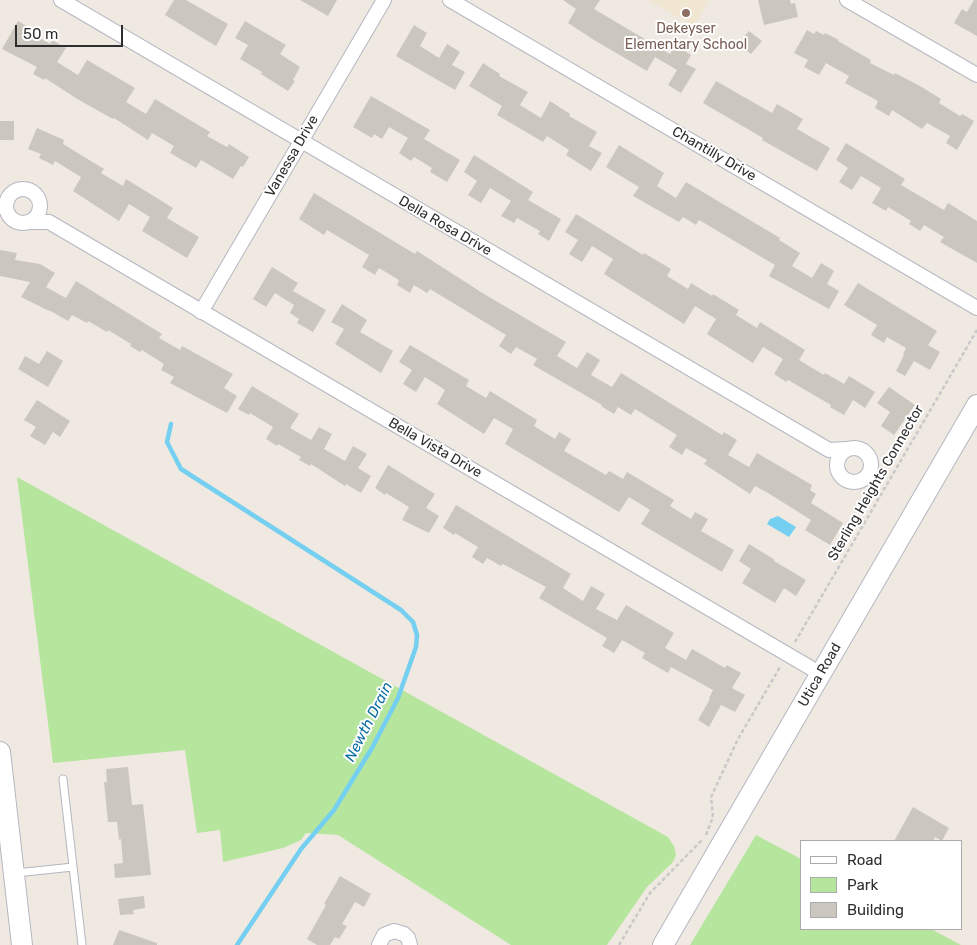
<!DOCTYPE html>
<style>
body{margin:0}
#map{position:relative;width:977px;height:945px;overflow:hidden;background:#efe9e1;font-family:Rubik,sans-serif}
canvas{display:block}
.legend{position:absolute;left:800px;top:840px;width:162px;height:90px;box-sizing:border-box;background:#fff;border:1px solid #ababab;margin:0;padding:6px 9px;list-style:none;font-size:15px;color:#2e2e2e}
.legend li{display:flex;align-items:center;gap:10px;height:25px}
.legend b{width:25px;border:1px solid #ababab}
.scale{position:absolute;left:15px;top:25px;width:108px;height:22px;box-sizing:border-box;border:2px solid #2e2e2e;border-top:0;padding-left:6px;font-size:15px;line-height:18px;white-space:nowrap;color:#2e2e2e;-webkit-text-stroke:4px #fff;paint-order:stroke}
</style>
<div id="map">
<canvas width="977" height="945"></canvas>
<ul class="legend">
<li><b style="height:6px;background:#fff"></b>Road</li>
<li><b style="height:14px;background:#b6e59e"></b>Park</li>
<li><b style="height:14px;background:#cbc7bf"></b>Building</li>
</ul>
<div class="scale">50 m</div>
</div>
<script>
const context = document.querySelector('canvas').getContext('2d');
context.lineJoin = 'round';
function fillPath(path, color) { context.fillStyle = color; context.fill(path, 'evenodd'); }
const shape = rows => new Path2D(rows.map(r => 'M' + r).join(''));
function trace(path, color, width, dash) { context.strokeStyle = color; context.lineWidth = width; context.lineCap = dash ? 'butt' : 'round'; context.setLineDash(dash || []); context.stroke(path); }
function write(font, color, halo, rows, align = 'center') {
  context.font = font + ' Rubik,sans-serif'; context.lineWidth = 4; context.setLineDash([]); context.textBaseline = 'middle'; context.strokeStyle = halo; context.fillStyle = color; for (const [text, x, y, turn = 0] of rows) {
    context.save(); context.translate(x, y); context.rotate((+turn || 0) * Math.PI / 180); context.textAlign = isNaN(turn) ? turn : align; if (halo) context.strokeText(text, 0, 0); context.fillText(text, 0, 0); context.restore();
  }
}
fillPath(shape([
 [648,0,709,0,694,26]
]), '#f0e6d1');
fillPath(shape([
 [17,477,668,837,674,846,676,855,673,862,647,887,607,945,511,945,338,835,306,833,301,840,283,848,223,862,220,830,197,833,185,750,53,763],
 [756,835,801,859,801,929,931,929,961,945,690,945]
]), '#b6e59e');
fillPath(shape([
 [778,516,796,527,789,537,767,524,770,519]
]), '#75cff0');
trace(shape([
 [171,424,167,442,181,469,401,610,413,622,417,635,416,647,398,698,372,748,334,810,301,849,237,945]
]), '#75cff0', 4.5);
fillPath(shape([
 [174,0,186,0,228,24,216,46,165,15],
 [300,0,337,0,328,16],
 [563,0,600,0,594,9,670,54,675,45,691,55,686,64,696,69,681,93,668,85,677,70,655,57,647,71,594,40,568,23,576,9],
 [758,0,790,0,791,4,795,3,798,17,764,25],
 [974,0,977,0,977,36,954,23,962,9,967,12],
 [18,21,30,28,28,31,50,44,52,40,66,48,57,62,78,75,87,60,135,88,126,102,146,114,155,99,210,132,207,136,227,147,229,144,249,157,243,167,241,166,233,179,201,160,196,168,170,153,174,146,152,133,148,140,114,118,113,119,79,100,45,78,44,80,33,74,37,67,2,49],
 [245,21,286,45,280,54,300,67,293,80,295,81,288,91,261,74,262,72,240,59,248,45,235,38],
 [414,25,427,33,420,46,439,58,447,44,460,52,452,65,465,72,455,90,396,56],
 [807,30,814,34,816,31,824,35,825,33,839,40,838,41,871,60,870,63,894,75,895,73,920,86,941,99,939,103,960,116,962,114,974,121,957,150,946,143,950,136,927,123,922,129,892,110,889,116,875,108,878,101,845,83,849,76,826,63,819,75,804,67,808,60,794,53],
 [749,31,762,41,751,54,738,44],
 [483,63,500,74,499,76,528,92,520,105,541,118,550,101,570,114,569,116,597,132,589,146,602,153,591,171,566,155,569,150,547,136,543,142,497,115,502,106,469,86],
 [716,81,772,113,777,104,803,119,797,129,830,148,817,171,762,140,763,138,703,103],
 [371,96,430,130,424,139,460,160,447,182,430,172,432,168,414,157,411,161,399,153,408,138,389,127,382,139,374,134,372,138,353,127],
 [0,121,14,121,14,140,0,140],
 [37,128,64,140,63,144,104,169,101,173,123,186,126,179,173,208,167,218,199,237,187,258,142,231,150,217,129,204,119,221,73,191,81,177,55,161,53,165,39,158,41,154,28,149],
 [846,143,905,179,901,185,944,210,948,203,977,221,977,263,940,242,944,237,924,225,920,231,909,224,911,221,888,207,886,211,872,203,881,188,861,176,852,190,839,182,848,168,836,160],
 [619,145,664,173,657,186,676,198,686,182,780,238,779,240,800,253,792,266,812,278,821,263,834,271,827,284,839,291,829,309,769,276,775,265,699,220,696,225,683,217,679,222,633,196,639,187,606,167],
 [474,155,533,192,528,200,561,219,549,241,538,234,540,231,517,218,514,223,501,216,511,201,490,188,481,203,468,195,477,181,464,172],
 [314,193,415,254,417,251,484,294,566,342,557,356,577,368,587,352,600,360,591,375,612,387,621,373,722,435,724,432,737,440,728,455,749,467,757,453,812,485,810,490,816,494,811,503,843,523,830,545,805,530,811,520,768,493,755,486,750,494,704,464,707,460,686,448,682,455,669,447,677,435,635,409,631,415,618,407,614,414,601,406,602,405,533,365,537,359,516,347,511,354,499,346,506,335,430,289,427,293,414,285,410,293,397,285,399,280,379,268,375,275,362,267,369,255,327,230,324,235,299,219],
 [576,214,643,255,644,253,671,269,667,276,688,289,691,283,712,296,713,294,739,310,736,315,757,328,760,322,805,350,799,360,824,375,825,373,844,384,849,376,875,392,865,408,853,400,844,415,830,407,831,405,788,380,786,382,774,374,783,359,763,347,753,363,707,334,716,319,695,306,684,324,604,274,613,259,592,246,582,262,569,254,578,240,565,232],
 [0,250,17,253,15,260,40,264,55,273,46,287,66,298,76,281,162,334,159,338,180,350,182,346,233,374,224,388,237,396,227,413,170,383,174,377,161,370,164,364,142,350,140,352,130,346,131,344,108,330,107,332,88,321,87,323,72,315,68,321,49,310,49,311,21,297,30,282,0,276],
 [272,267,298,283,293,291,326,310,313,332,297,323,299,319,290,313,294,305,275,293,266,307,253,299],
 [858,283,937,331,928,345,940,352,930,370,914,361,905,376,896,371,904,355,903,354,906,348,887,337,884,343,871,335,877,325,844,305],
 [342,304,367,320,360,332,393,351,381,373,335,344,344,329,331,322],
 [410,345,469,380,466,386,486,398,490,391,537,420,534,426,555,439,559,432,571,439,564,451,606,475,609,471,623,479,627,472,674,500,670,506,691,519,695,512,708,519,701,531,734,550,722,572,641,524,650,510,629,497,619,512,505,444,513,429,494,418,484,434,437,404,445,390,425,377,416,392,403,384,412,370,399,362],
 [47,351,63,361,48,387,18,369,25,356,39,364],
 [252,386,299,414,290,428,311,440,319,427,332,434,324,449,345,461,353,446,367,454,358,468,371,476,361,493,346,484,345,486,311,464,310,466,299,460,301,457,278,444,277,446,266,439,273,427,250,413,249,415,238,409],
 [889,387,915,405,894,435,881,426,890,412,877,403],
 [37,400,70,421,60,437,53,432,45,445,30,436,36,427,24,420],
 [388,465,435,494,426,508,439,516,429,533,402,520,409,507,386,493,385,495,375,488],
 [456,505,571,574,563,588,583,601,591,586,605,594,596,609,617,620,626,605,674,633,665,648,686,660,692,649,725,668,727,665,741,673,732,688,745,695,735,712,721,705,709,727,698,720,710,699,709,698,713,690,671,667,668,673,642,658,645,653,622,640,614,653,602,646,607,638,539,598,546,587,503,564,501,566,487,558,483,564,472,557,478,547,455,533,454,535,443,528],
 [749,544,775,560,774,561,806,580,796,596,784,588,775,603,742,583,751,569,739,561],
 [128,767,132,805,143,804,151,875,115,878,114,864,123,863,121,839,119,840,117,822,108,822,104,782,107,782,106,769],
 [913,807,949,828,942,841,935,837,933,841,894,841],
 [340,876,371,894,364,907,355,902,342,924,347,926,339,939,335,937,330,945,317,945,307,939,326,905,324,904],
 [144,896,145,908,133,910,134,914,120,915,118,899],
 [119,930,157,943,157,945,113,945]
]), '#cbc7bf');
const lane = shape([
 [63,779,82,945],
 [16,873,73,867]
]);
const street = shape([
 [61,0,829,450,847,449],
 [450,0,977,308],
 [847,0,977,75],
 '6 206a17 17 0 1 1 34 0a17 17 0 1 1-34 0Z',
 [29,222,49,222,821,674],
 [201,312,384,0],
 '837 465a17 17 0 1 1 34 0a17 17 0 1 1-34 0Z',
 [379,945,384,935,394,931,404,934,408,938,410,945]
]);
const secondary = shape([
 [0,752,22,945],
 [663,945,977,405]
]);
trace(lane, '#b4b7c1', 9);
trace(street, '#b4b7c1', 16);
trace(secondary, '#b4b7c1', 22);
trace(shape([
 [795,642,977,330],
 [706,835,713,817,711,797,738,739,780,667],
 [619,945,650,893,703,839]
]), '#c9c9c9', 2.5, [4, 2.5]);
trace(lane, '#fff', 7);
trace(street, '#fff', 14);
trace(secondary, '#fff', 20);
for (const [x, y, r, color] of [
 [686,13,5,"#8d6e63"]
]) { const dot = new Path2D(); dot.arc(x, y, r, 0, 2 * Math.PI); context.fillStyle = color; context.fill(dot); trace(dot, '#fff', 2); }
write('14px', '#785e54', '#fff', [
 ["Dekeyser",686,29],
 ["Elementary School",686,45]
]);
write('14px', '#2e2e2e', '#fff', [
 ["Chantilly Drive",714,154,30],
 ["Vanessa Drive",292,156,-60],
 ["Della Rosa Drive",445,226,30],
 ["Bella Vista Drive",435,448,30],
 ["Sterling Heights Connector",876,483,-60],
 ["Utica Road",820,675,-60]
]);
write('italic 15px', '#0d6fa3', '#fff', [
 ["Newth Drain",369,722,-63]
]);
</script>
